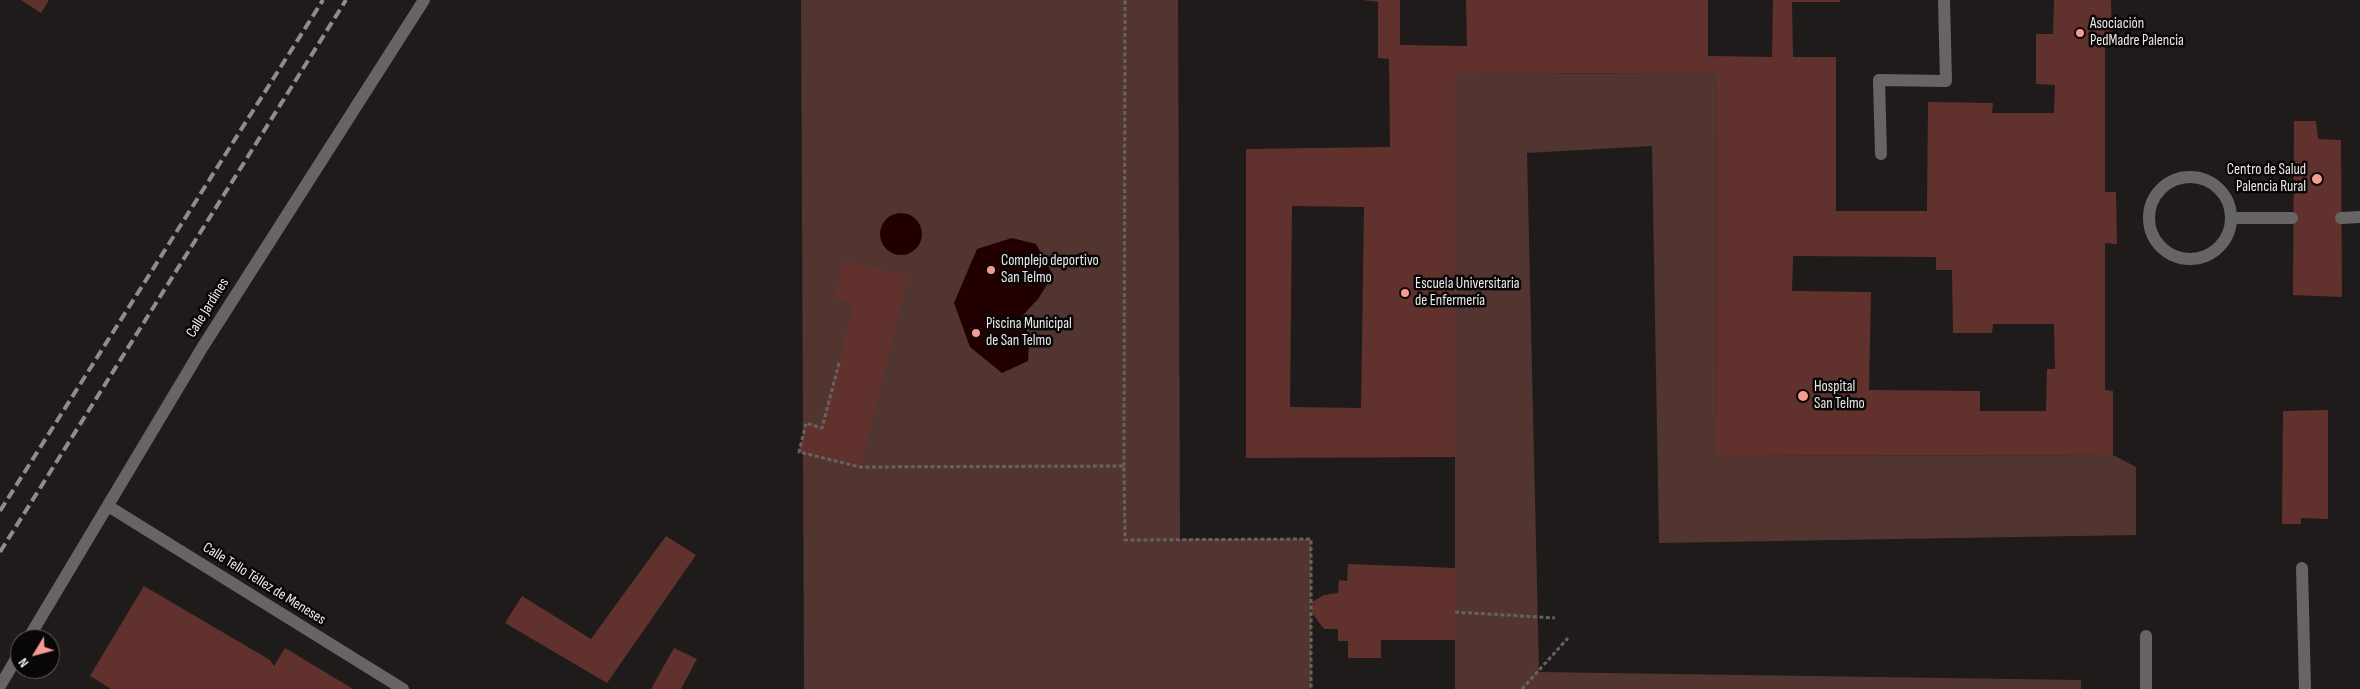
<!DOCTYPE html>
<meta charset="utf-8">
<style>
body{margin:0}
#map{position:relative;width:2360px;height:689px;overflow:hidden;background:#1f1b1a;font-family:"Sofia Sans Condensed",sans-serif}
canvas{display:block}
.north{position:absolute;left:10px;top:629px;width:50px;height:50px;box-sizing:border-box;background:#080606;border:1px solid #636160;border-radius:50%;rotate:233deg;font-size:14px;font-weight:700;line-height:20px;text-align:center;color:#ece9e8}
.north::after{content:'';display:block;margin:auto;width:18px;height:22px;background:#f59c91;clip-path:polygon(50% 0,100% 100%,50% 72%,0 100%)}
</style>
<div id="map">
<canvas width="2360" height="689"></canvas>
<div class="north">N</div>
</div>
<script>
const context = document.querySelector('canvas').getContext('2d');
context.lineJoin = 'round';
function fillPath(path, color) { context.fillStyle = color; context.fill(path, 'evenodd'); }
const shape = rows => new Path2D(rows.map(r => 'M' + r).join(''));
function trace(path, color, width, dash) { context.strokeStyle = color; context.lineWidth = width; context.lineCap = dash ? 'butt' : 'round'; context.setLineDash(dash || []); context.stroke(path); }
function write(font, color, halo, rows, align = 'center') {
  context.font = font + ' "Sofia Sans Condensed",sans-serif'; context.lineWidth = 5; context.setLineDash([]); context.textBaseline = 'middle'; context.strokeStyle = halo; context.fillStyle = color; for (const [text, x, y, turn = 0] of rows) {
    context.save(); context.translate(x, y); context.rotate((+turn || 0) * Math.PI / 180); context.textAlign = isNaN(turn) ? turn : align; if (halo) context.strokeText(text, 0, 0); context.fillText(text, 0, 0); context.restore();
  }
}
fillPath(shape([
 [801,0,1178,0,1180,539,1311,539,1311,689,804,689,803,453,799,452,803,436],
 [1717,73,1716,456,2113,455,2136,467,2136,535,1659,543,1652,146,1527,153,1539,672,2081,680,2081,689,1455,689,1455,74]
]), '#523531');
fillPath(shape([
 '880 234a21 21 0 1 1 42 0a21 21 0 1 1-42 0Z',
 [1012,238,1036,244,1053,275,1038,299,1022,316,1029,341,1028,361,1002,373,970,347,954,303,977,249]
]), '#200');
fillPath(shape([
 [21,0,49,0,41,13],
 [1362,0,1400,0,1400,45,1467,46,1466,0,1708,0,1708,56,1772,57,1773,0,1840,0,1840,2,1792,2,1793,57,1836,57,1836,211,1927,211,1928,102,1993,103,1992,113,2054,113,2055,85,2036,84,2036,34,2053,34,2054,0,2111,0,2112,43,2105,42,2105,192,2116,192,2117,244,2105,243,2105,390,2113,391,2113,455,1716,456,1717,73,1455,74,1455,457,1246,458,1246,149,1390,147,1389,59,1378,58,1378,2],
 [1292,206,1364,207,1361,408,1290,407],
 [1793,256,1936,257,1936,270,1952,270,1953,333,1992,333,1993,324,2054,324,2055,369,2047,369,2046,411,1980,411,1980,391,1869,390,1871,292,1792,291],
 [2294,121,2316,121,2318,139,2341,140,2342,297,2293,295],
 [844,260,908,276,860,467,799,452,806,423,822,428,854,303,834,298],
 [2328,410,2328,519,2301,518,2301,524,2282,524,2283,411],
 [666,536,696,555,607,683,505,623,522,596,591,639],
 [1348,564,1456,568,1455,640,1381,640,1381,658,1348,658,1348,641,1338,641,1338,629,1324,629,1312,613,1312,602,1324,595,1338,593,1339,580,1347,581],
 [144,586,270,660,274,666,285,648,353,689,111,689,90,676],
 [674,648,697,659,681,689,651,689]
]), '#61322d');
trace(shape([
 [839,363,822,428,806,423,799,452,860,467,1124,466,1125,540,1311,539,1311,689],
 [1124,466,1125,0],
 [1455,612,1555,618],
 [1522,689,1568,638]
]), '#666261', 3, [4, 2.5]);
trace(shape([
 [1881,154,1879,80,1946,81,1944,0],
 '2149 218a41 41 0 1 1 82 0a41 41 0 1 1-82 0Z',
 [2231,218,2292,218],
 [2341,218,2360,217],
 [2302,568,2305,689],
 [2146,636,2146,689]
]), '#666464', 12);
trace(shape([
 [108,506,403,689],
 [28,639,202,348,424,0],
 [0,686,20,652]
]), '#666464', 12);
trace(shape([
 [0,511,323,0],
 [0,552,346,0]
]), '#8f8c8b', 4, [10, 5]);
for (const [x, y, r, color] of [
 [2080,33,5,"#f59c91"],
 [2317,179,6,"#f59c91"],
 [991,270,5,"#f59c91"],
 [1405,293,5,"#f59c91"],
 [976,333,5,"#f59c91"],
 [1803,396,6,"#f59c91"]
]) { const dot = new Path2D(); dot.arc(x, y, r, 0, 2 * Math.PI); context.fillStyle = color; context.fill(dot); trace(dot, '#080606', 2); }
write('15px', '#ece9e8', '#080606', [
 ["Asociación",2090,24],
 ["PedMadre Palencia",2090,41],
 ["Centro de Salud",2306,170,"right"],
 ["Palencia Rural",2306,187,"right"],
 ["Complejo deportivo",1001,261],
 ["San Telmo",1001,278],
 ["Escuela Universitaria",1415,284],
 ["de Enfermería",1415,301],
 ["Piscina Municipal",986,324],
 ["de San Telmo",986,341],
 ["Hospital",1814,387],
 ["San Telmo",1814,404]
], 'left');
write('15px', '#ece9e8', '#080606', [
 ["Calle Jardines",208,308,-58],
 ["Calle Tello Téllez de Meneses",264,584,32]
]);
</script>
